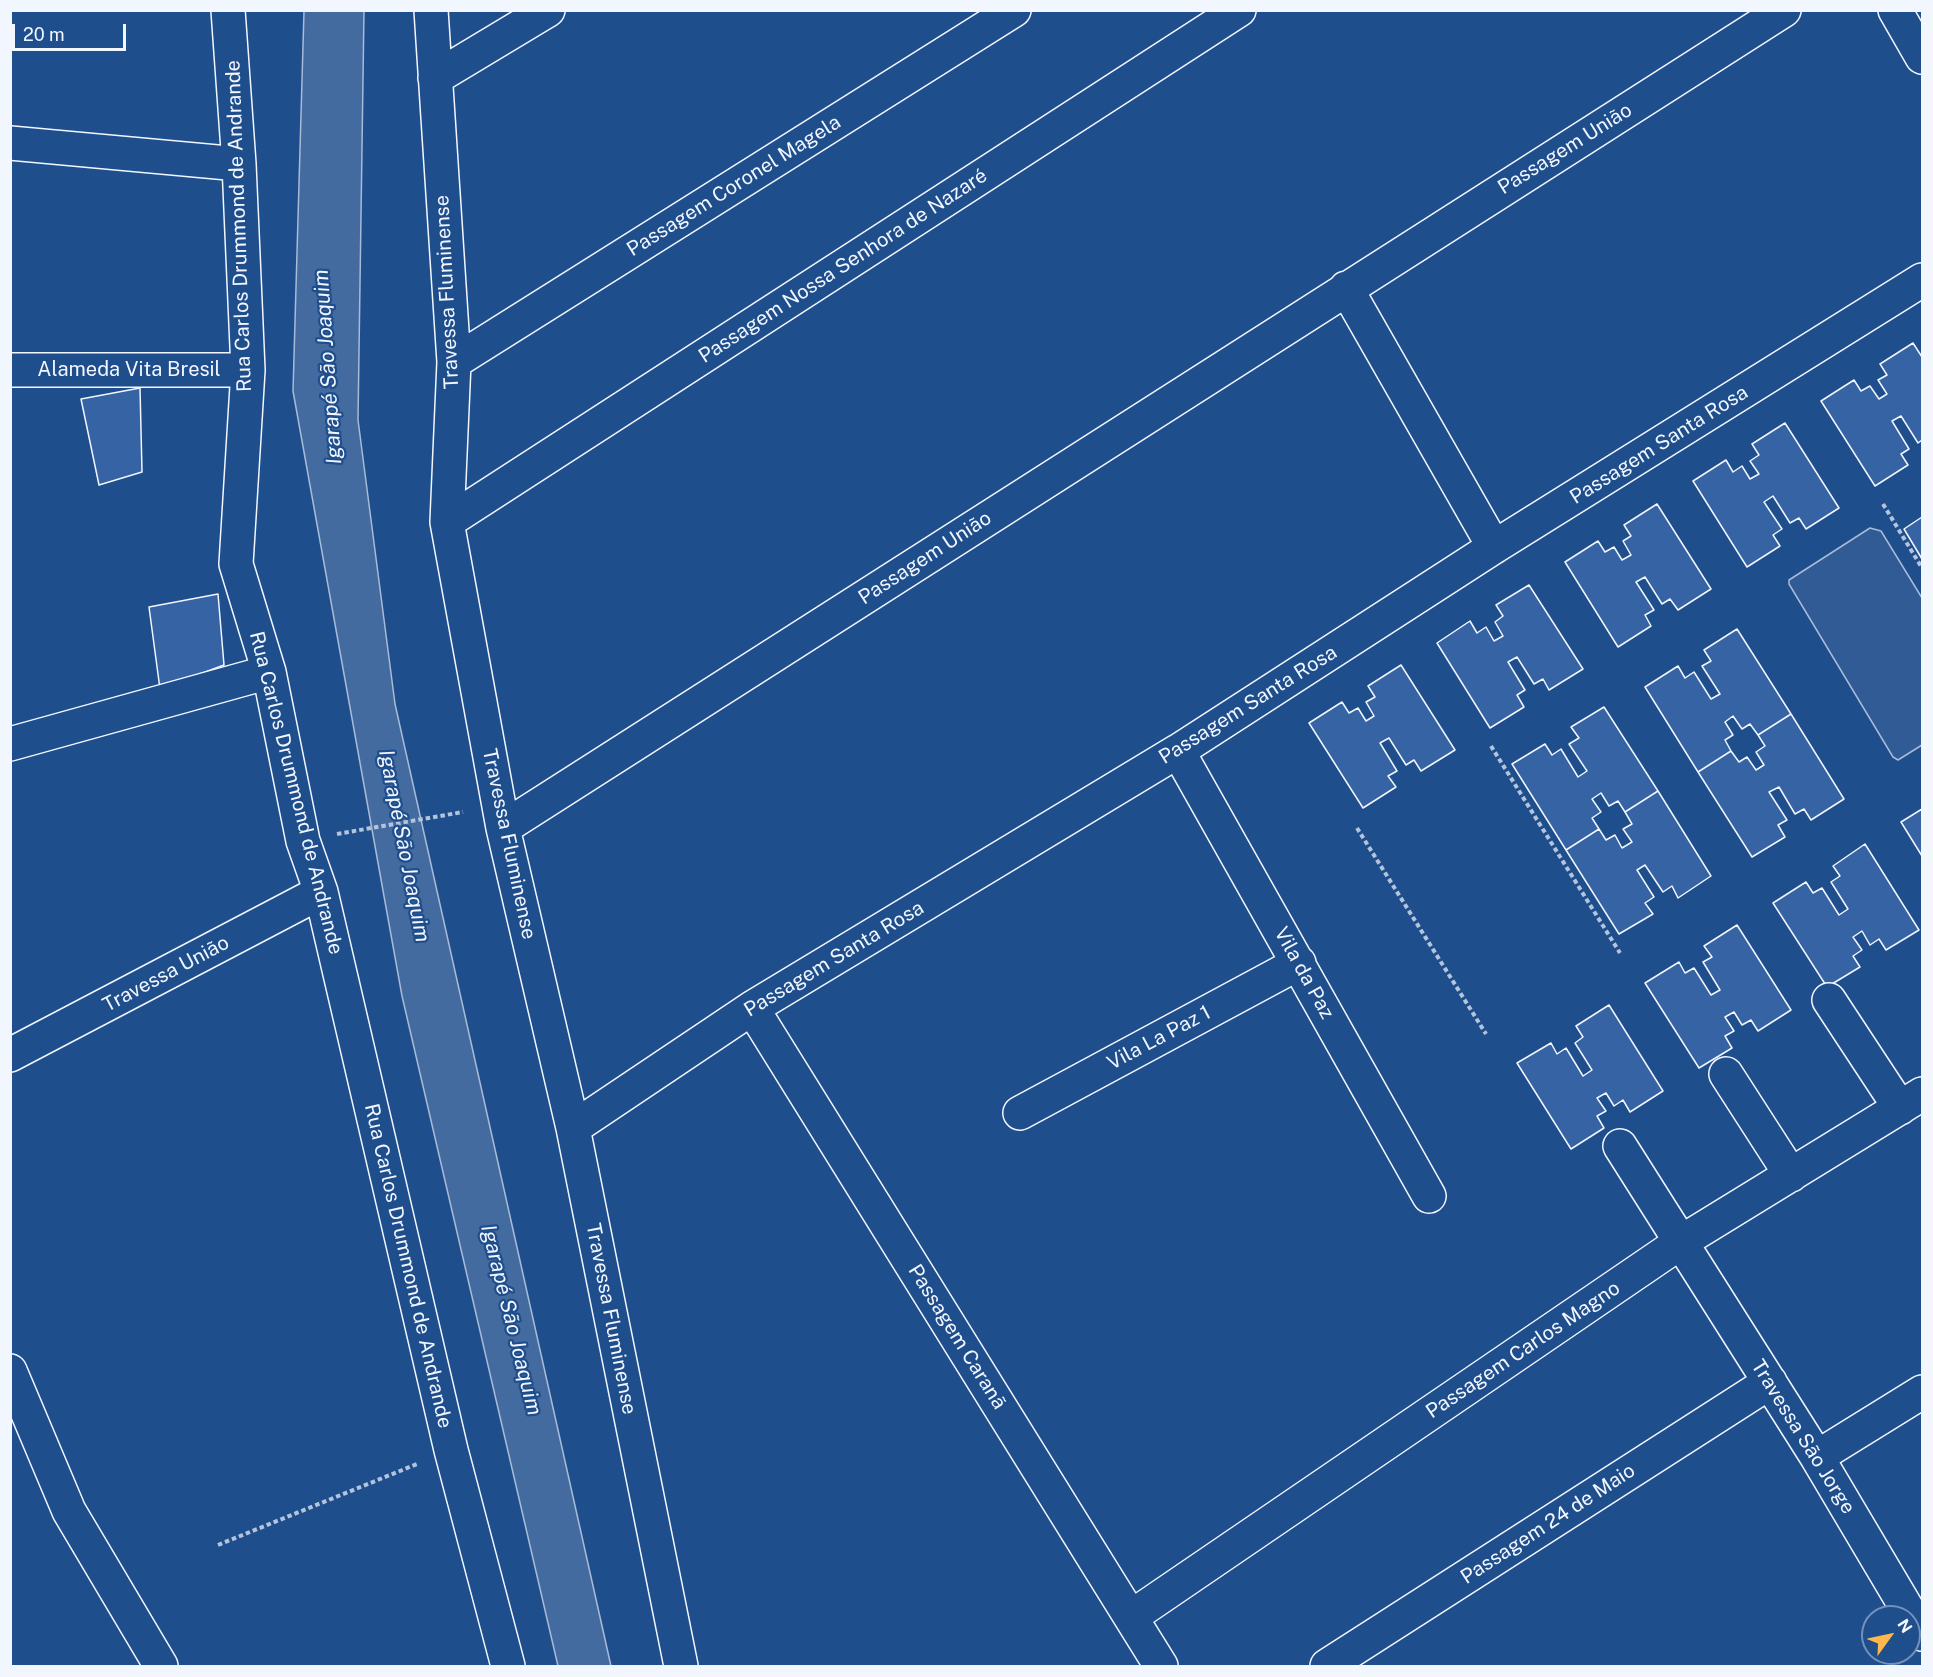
<!DOCTYPE html>
<meta charset="utf-8">
<style>
body{margin:0}
#map{position:relative;width:1933px;height:1677px;overflow:hidden;background:#1f4e8c;font-family:"Public Sans",sans-serif}
canvas{display:block}
.frame{position:absolute;inset:0;border:12px solid #f2f6ff;pointer-events:none}
.north{position:absolute;left:1861px;top:1605px;width:60px;height:60px;box-sizing:border-box;background:#1f4e8c;border:2px solid #7391ba;border-radius:50%;rotate:57deg;font-size:16px;font-weight:700;line-height:24px;text-align:center;color:#f2f6ff}
.north::after{content:'';display:block;margin:auto;width:21px;height:27px;background:#ffb74d;clip-path:polygon(50% 0,100% 100%,50% 72%,0 100%)}
.scale{position:absolute;left:12px;top:24px;width:114px;height:27px;box-sizing:border-box;border:3px solid #f2f6ff;border-top:0;padding-left:8px;font-size:18px;line-height:21px;white-space:nowrap;color:#f2f6ff;-webkit-text-stroke:4px #1f4e8c;paint-order:stroke}
</style>
<div id="map">
<canvas width="1933" height="1677"></canvas>
<div class="frame"></div>
<div class="north">N</div>
<div class="scale">20 m</div>
</div>
<script>
const context = document.querySelector('canvas').getContext('2d');
context.lineJoin = 'round';
function fillPath(path, color) { context.fillStyle = color; context.fill(path, 'evenodd'); }
const shape = rows => new Path2D(rows.map(r => 'M' + r).join(''));
function trace(path, color, width, dash) { context.strokeStyle = color; context.lineWidth = width; context.lineCap = dash ? 'butt' : 'round'; context.setLineDash(dash || []); context.stroke(path); }
function write(font, color, halo, rows, align = 'center') {
  context.font = font + ' "Public Sans",sans-serif'; context.lineWidth = 4.5; context.setLineDash([]); context.textBaseline = 'middle'; context.strokeStyle = halo; context.fillStyle = color; for (const [text, x, y, turn = 0] of rows) {
    context.save(); context.translate(x, y); context.rotate((+turn || 0) * Math.PI / 180); context.textAlign = isNaN(turn) ? turn : align; if (halo) context.strokeText(text, 0, 0); context.fillText(text, 0, 0); context.restore();
  }
}
const built = shape([
 [1870,528,1881,531,1922,598,1922,745,1898,760,1893,757,1789,584,1789,580,1870,528]
]);
fillPath(built, '#305b95');
trace(built, '#a8bbd7', 1.5);
const water = shape([
 [304,11,364,11,358,420,395,704,611,1666,558,1666,402,996,293,391,304,11]
]);
fillPath(water, '#446ba0');
trace(water, '#a8bbd7', 1.5);
const building = shape([
 [1913,343,1922,357,1922,440,1918,443,1901,416,1892,421,1909,449,1901,454,1908,465,1875,486,1821,401,1854,380,1861,391,1870,386,1879,399,1887,394,1878,380,1887,375,1880,364,1913,343],
 [140,388,142,472,99,485,81,399,140,388],
 [1785,423,1839,508,1806,529,1799,518,1790,523,1773,496,1764,502,1782,529,1773,535,1780,546,1747,567,1693,481,1726,460,1733,472,1742,466,1750,479,1759,474,1750,461,1759,455,1752,444,1785,423],
 [1657,504,1711,589,1678,610,1670,599,1662,604,1645,577,1636,582,1654,610,1645,615,1651,626,1618,647,1565,562,1598,541,1605,552,1614,547,1622,560,1631,555,1623,541,1631,536,1624,525,1657,504],
 [1922,517,1922,559,1904,529,1922,517],
 [1529,585,1583,669,1549,690,1543,679,1534,684,1517,657,1508,662,1525,690,1517,695,1524,707,1490,728,1437,643,1470,621,1477,633,1486,627,1494,641,1503,636,1495,622,1503,616,1496,605,1529,585],
 [218,594,224,665,160,689,149,607,218,594],
 [1737,629,1791,714,1758,735,1750,724,1742,729,1733,716,1725,722,1733,735,1725,740,1731,751,1698,772,1645,687,1678,666,1685,678,1694,672,1711,699,1720,694,1702,666,1711,661,1704,650,1737,629],
 [1401,665,1455,750,1421,771,1414,760,1406,765,1389,738,1380,743,1397,771,1388,776,1396,787,1363,808,1309,723,1342,702,1349,713,1358,708,1366,721,1374,716,1366,702,1375,697,1368,686,1401,665],
 [1604,707,1658,791,1625,812,1618,801,1609,806,1601,793,1592,799,1601,812,1592,818,1599,829,1566,850,1512,764,1545,744,1552,755,1561,749,1578,777,1587,771,1569,744,1579,738,1571,727,1604,707],
 [1791,714,1844,799,1811,820,1804,809,1795,814,1779,787,1769,792,1787,820,1778,825,1785,837,1752,857,1698,772,1731,751,1739,762,1747,757,1756,770,1764,765,1756,752,1765,746,1758,735,1791,714],
 [1658,791,1711,876,1678,898,1672,886,1663,892,1645,865,1637,870,1654,897,1645,903,1653,914,1619,934,1566,850,1599,829,1606,840,1615,835,1622,848,1632,842,1623,829,1632,824,1625,812,1658,791],
 [1922,809,1922,856,1901,822,1922,809],
 [1865,844,1919,930,1886,950,1879,939,1870,945,1862,931,1853,937,1862,950,1853,956,1860,967,1827,987,1773,903,1806,882,1813,893,1822,888,1839,915,1848,909,1831,882,1840,876,1833,866,1865,844],
 [1737,925,1791,1010,1758,1031,1751,1020,1742,1025,1734,1012,1725,1017,1734,1031,1725,1036,1732,1048,1699,1068,1645,983,1679,962,1685,973,1694,968,1711,995,1720,990,1703,962,1712,957,1704,946,1737,925],
 [1609,1005,1663,1091,1630,1112,1623,1100,1614,1106,1606,1093,1597,1098,1606,1111,1597,1116,1604,1128,1571,1149,1517,1063,1551,1043,1557,1054,1566,1048,1583,1076,1592,1070,1575,1043,1583,1037,1576,1026,1609,1005]
]);
fillPath(building, '#3563a3');
trace(building, '#f2f6ff', 1.5);
const minor = shape([
 [228,10,239,164,248,370,236,564,269,672,303,841,321,892,451,1450,508,1666],
 [431,10,454,362,447,522,503,828,573,1128,681,1666],
 [1895,10,1922,57],
 [435,78,548,10],
 [10,143,239,164],
 [1346,288,1494,547],
 [454,362,1014,10],
 [10,370,248,370],
 [447,522,1239,10],
 [10,744,269,672],
 [1178,751,1429,1196],
 [503,828,1784,10],
 [1829,1000,1900,1108],
 [752,1008,1161,1666],
 [10,1055,321,892],
 [1726,1074,1791,1175],
 [1020,1113,1299,963],
 [573,1128,752,1008,1178,751,1494,547,1922,280],
 [1620,1146,1817,1457,1922,1634],
 [10,1371,69,1511,161,1666],
 [1817,1457,1922,1392],
 [1131,1617,1681,1242,1922,1094],
 [1327,1666,1770,1382]
]);
trace(minor, '#f2f6ff', 36);
trace(shape([
 [1883,504,1922,568],
 [1491,746,1620,953],
 [1357,828,1486,1034],
 [337,834,463,812],
 [218,1545,417,1464]
]), '#b3c4dc', 4, [4.5, 3]);
trace(minor, '#1f4e8c', 33);
write('20px', '#f2f6ff', '#1f4e8c', [
 ["Passagem União",1565,149,-32],
 ["Passagem Coronel Magela",734,186,-32],
 ["Rua Carlos Drummond de Andrande",239,226,-92],
 ["Passagem Nossa Senhora de Nazaré",843,266,-33],
 ["Travessa Fluminense",447,292,-93],
 ["Alameda Vita Bresil",129,370],
 ["Passagem Santa Rosa",1659,445,-32],
 ["Passagem União",925,558,-33],
 ["Passagem Santa Rosa",1248,705,-32],
 ["Rua Carlos Drummond de Andrande",296,793,76],
 ["Travessa Fluminense",509,844,78],
 ["Passagem Santa Rosa",834,959,-31],
 ["Vila da Paz",1304,973,61],
 ["Travessa União",166,974,-28],
 ["Vila La Paz 1",1159,1038,-28],
 ["Rua Carlos Drummond de Andrande",408,1266,77],
 ["Travessa Fluminense",611,1319,79],
 ["Passagem Caranã",957,1337,58],
 ["Passagem Carlos Magno",1523,1350,-34],
 ["Travessa São Jorge",1803,1437,58],
 ["Passagem 24 de Maio",1548,1524,-33]
]);
write('italic 21px', '#f2f6ff', '#1f4e8c', [
 ["Igarapé São Joaquim",328,367,-94],
 ["Igarapé São Joaquim",404,846,79],
 ["Igarapé São Joaquim",511,1320,76]
]);
</script>
